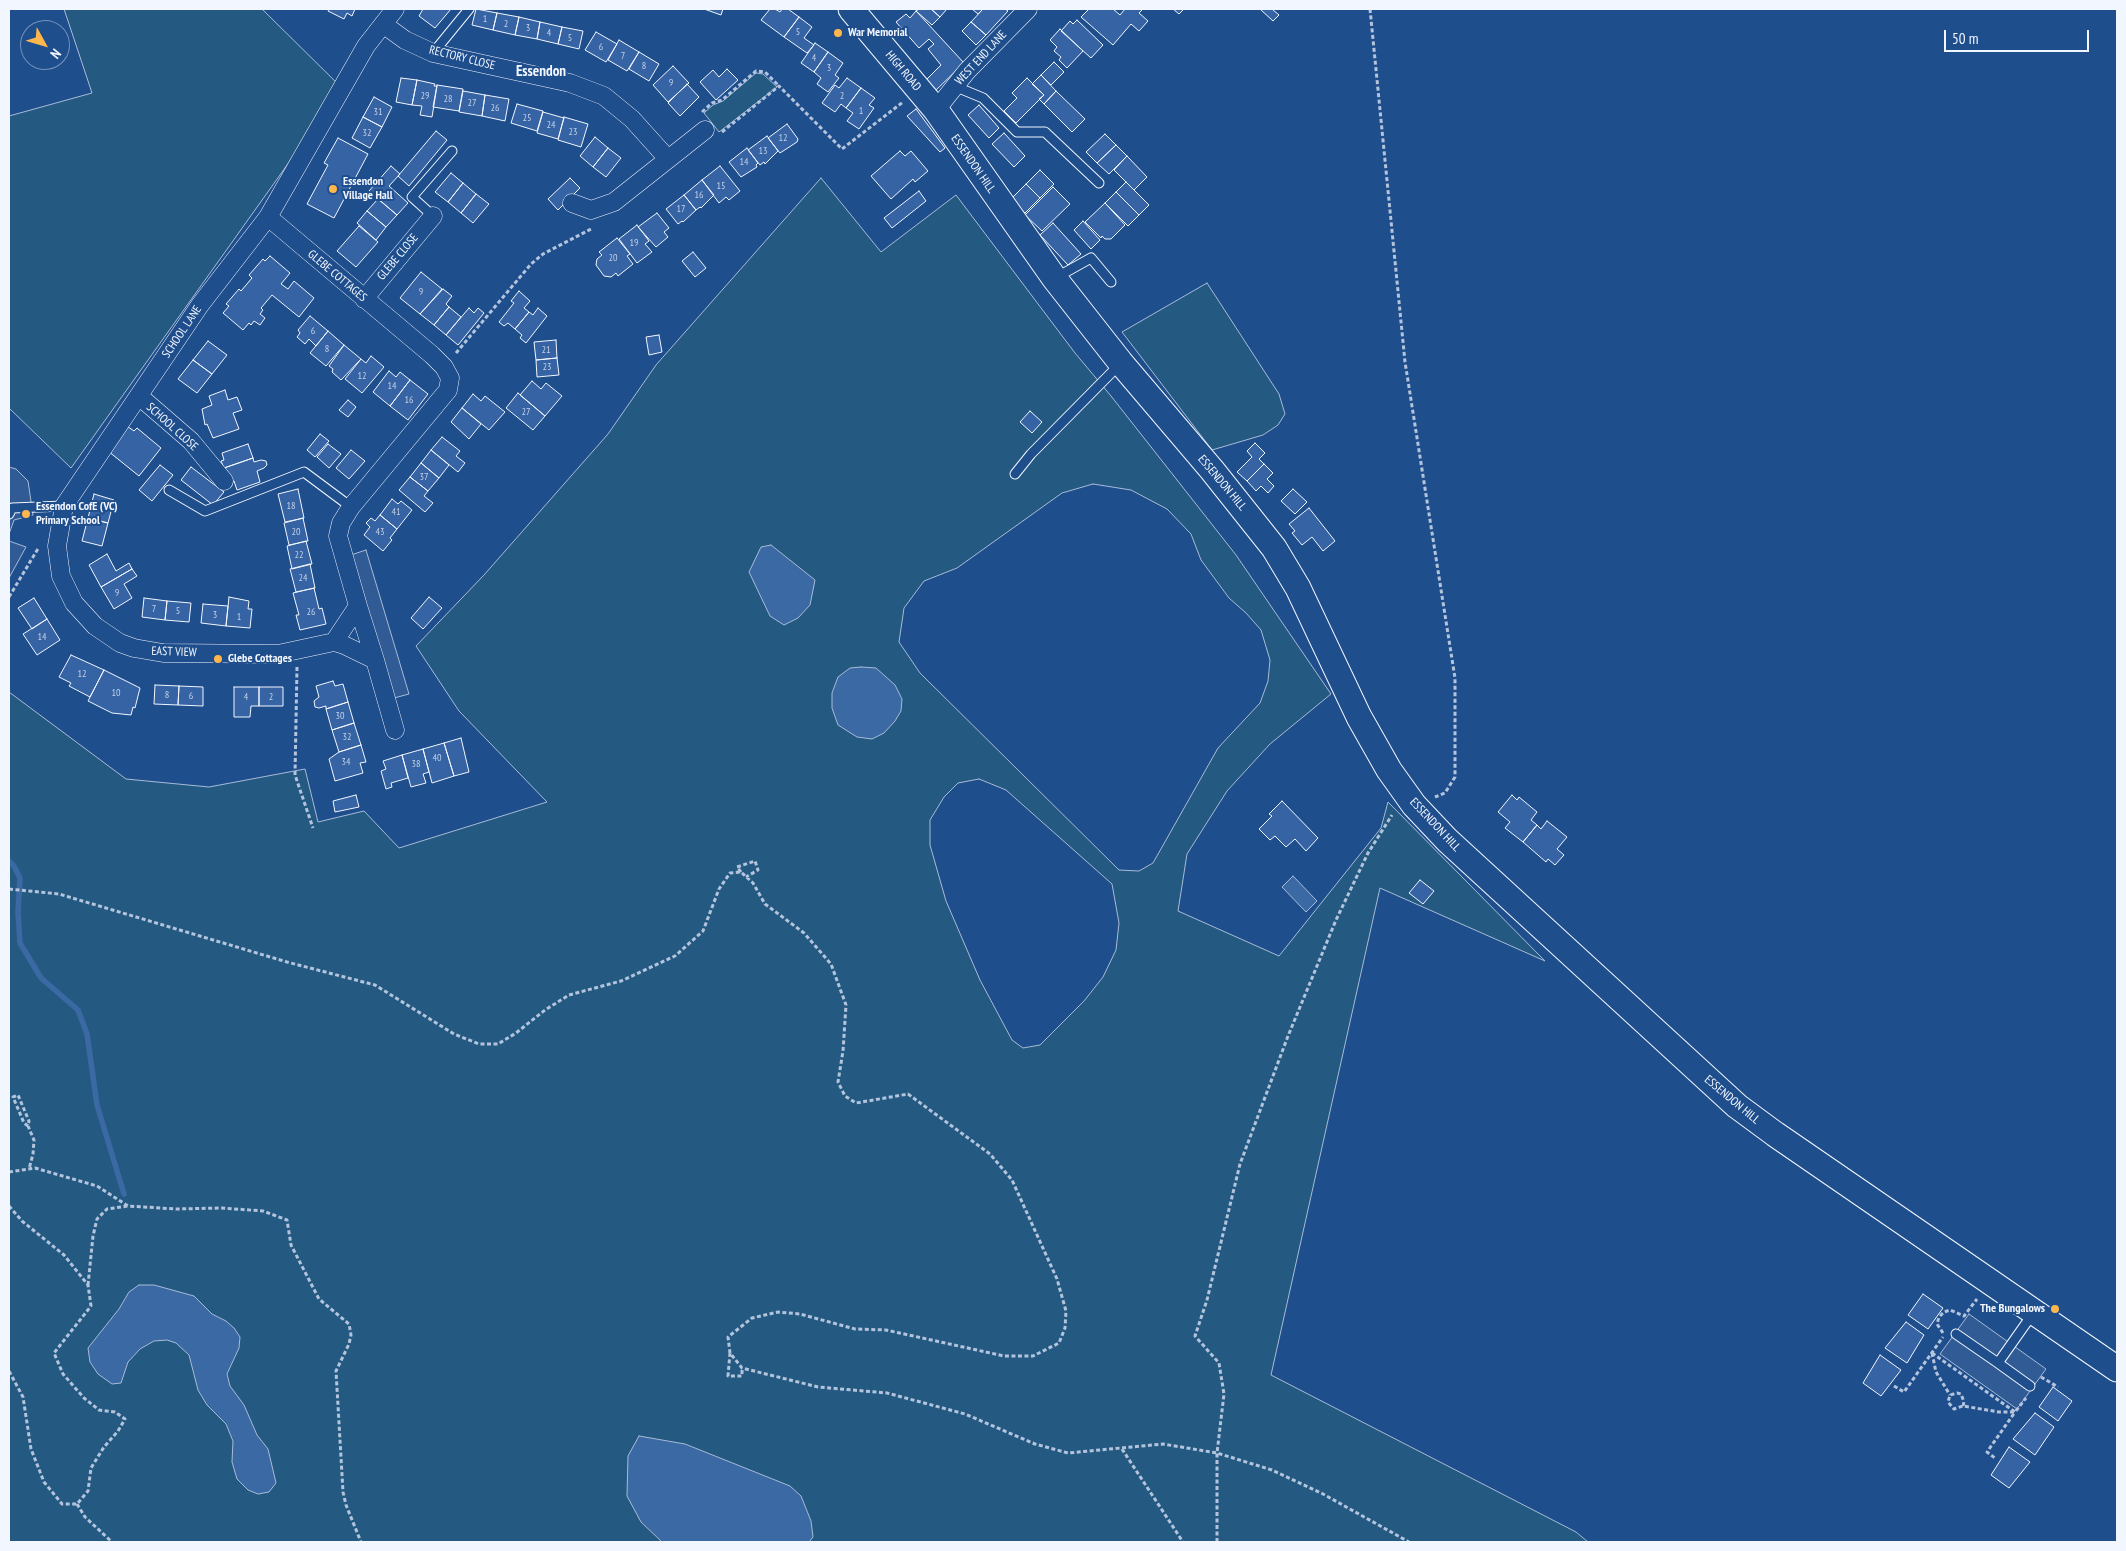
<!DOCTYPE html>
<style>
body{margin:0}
#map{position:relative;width:2126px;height:1551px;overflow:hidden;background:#1f4e8c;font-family:"PT Sans Narrow",sans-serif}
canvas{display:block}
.frame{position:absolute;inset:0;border:10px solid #f2f6ff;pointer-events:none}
.north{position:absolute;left:20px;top:20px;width:50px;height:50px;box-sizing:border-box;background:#1f4e8c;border:1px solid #7391ba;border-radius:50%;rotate:129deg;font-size:14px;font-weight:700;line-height:20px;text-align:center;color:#f2f6ff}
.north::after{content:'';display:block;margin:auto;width:18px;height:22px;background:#ffb74d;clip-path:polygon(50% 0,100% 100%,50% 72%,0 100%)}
.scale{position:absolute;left:1944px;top:30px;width:145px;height:22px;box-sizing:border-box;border:2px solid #f2f6ff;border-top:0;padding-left:6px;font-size:15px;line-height:18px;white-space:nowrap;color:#f2f6ff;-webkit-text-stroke:4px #1f4e8c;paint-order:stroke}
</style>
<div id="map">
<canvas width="2126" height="1551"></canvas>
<div class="frame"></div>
<div class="north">N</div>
<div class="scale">50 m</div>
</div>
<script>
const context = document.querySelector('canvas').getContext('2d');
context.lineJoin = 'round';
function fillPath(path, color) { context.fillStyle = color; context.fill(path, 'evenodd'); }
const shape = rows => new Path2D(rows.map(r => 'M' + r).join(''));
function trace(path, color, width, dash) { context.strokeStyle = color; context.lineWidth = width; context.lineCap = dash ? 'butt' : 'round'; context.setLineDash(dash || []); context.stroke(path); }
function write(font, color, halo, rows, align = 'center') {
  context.font = font + ' "PT Sans Narrow",sans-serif'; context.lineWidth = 4; context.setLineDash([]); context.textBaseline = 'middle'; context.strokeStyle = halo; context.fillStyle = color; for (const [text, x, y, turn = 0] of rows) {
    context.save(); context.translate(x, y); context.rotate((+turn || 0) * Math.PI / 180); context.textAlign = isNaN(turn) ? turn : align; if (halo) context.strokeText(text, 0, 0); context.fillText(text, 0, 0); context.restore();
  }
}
const green = shape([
 [64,9,262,9,342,88,71,468,9,408,9,116,92,93,64,9],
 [756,73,763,74,777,87,719,132,704,113,713,105,723,101,756,73],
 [821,178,881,252,956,195,1075,353,1111,396,1236,555,1331,694,1270,744,1227,791,1187,854,1178,911,1279,956,1381,828,1388,802,1545,961,1380,888,1271,1375,1576,1532,1588,1542,9,1542,9,692,126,779,209,787,305,769,318,822,364,811,399,848,547,802,459,711,416,646,484,575,608,434,656,365,821,178],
 [1093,484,1131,490,1167,509,1191,534,1201,560,1229,598,1246,613,1261,630,1270,660,1268,681,1260,703,1218,748,1153,863,1139,871,1119,870,920,673,899,642,904,608,924,581,957,568,1062,493,1093,484],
 [979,779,1006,790,1112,884,1119,923,1116,950,1103,977,1084,1001,1040,1045,1023,1048,1012,1040,980,980,946,901,930,845,930,820,944,797,958,783,979,779],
 [1207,283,1279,394,1285,414,1278,425,1263,435,1212,450,1122,332,1207,283]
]);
fillPath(green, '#245a82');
trace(green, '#a8bbd7', 1);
const parking = shape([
 [9,467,16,469,28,481,33,515,14,520,9,534,9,467],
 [9,541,26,547,9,578,9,541],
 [366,550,409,694,394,698,351,555,366,550],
 [1969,1314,2046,1369,2017,1409,1940,1354,1969,1314]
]);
fillPath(parking, '#305b95');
trace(parking, '#a8bbd7', 1);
const water = shape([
 [771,545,815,580,810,605,798,618,784,625,770,616,749,572,761,547,771,545],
 [861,667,876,668,895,685,902,699,901,711,895,721,884,733,872,739,857,737,838,725,832,708,832,693,838,677,850,668,861,667],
 [1293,876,1317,901,1306,912,1282,887,1293,876],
 [139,1285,154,1285,194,1296,212,1314,226,1321,234,1328,240,1337,239,1348,227,1374,230,1386,244,1405,257,1435,268,1449,276,1483,269,1492,258,1494,248,1490,237,1479,232,1462,233,1441,226,1424,207,1405,198,1390,189,1355,176,1343,167,1340,154,1341,140,1349,128,1362,121,1383,112,1384,98,1374,90,1362,88,1348,119,1309,129,1292,139,1285],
 [639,1436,685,1444,790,1486,801,1496,811,1521,813,1537,809,1542,662,1542,641,1522,627,1496,628,1456,639,1436]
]);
fillPath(water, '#3b69a3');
trace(water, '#a8bbd7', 1);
trace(shape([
 [9,861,14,866,20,878,18,912,20,943,41,978,78,1010,87,1034,97,1105,124,1194]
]), '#3b69a3', 5.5);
const building = shape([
 [329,9,355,9,352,16,347,13,344,19,328,11,329,9],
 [423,9,451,9,435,28,419,16,423,9],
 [476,9,497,13,493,30,472,25,476,9],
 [704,9,723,9,721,15,704,9],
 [770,9,775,9,780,12,782,9,788,9,799,17,784,37,761,20,770,9],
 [919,9,931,9,940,17,932,25,916,11,919,9],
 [931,9,947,9,940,17,931,9],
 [972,9,983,9,978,14,972,9],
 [983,9,1005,9,1008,11,986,35,971,22,983,9],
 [1089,9,1113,9,1120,15,1125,9,1143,9,1139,13,1148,21,1139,31,1131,24,1113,45,1081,17,1089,9],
 [1173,9,1184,9,1179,14,1173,9],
 [1260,9,1272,9,1279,15,1273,21,1260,9],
 [916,11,964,63,934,92,924,82,941,65,928,49,934,44,929,39,919,48,896,22,906,14,910,18,916,11],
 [497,13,519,17,515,35,493,30,497,13],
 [519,17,540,22,537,39,515,35,519,17],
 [799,17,812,27,804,38,814,45,807,53,784,37,799,17],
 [1077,20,1103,45,1091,58,1061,31,1070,21,1073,24,1077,20],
 [540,22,562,27,558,44,537,39,540,22],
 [971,22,986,35,976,45,962,31,971,22],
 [562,27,583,31,579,49,558,44,562,27],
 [1060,29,1083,51,1067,68,1059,60,1061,57,1054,51,1057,47,1050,40,1060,29],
 [596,32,617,44,606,62,585,50,596,32],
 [619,40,639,52,627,71,608,60,619,40],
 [815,43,828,52,814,72,801,63,815,43],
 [639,52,659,64,649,81,629,69,639,52],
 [828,52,843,63,835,75,839,78,828,92,817,84,821,78,814,72,828,52],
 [1054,62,1064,72,1051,85,1041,75,1054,62],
 [673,66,689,83,668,102,653,85,673,66],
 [727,69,738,80,716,100,700,82,713,70,719,77,727,69],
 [1041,75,1056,91,1044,104,1039,99,1044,95,1032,84,1041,75],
 [401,78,417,80,412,105,396,102,401,78],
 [847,78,861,88,846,108,841,104,835,112,822,103,835,85,839,88,847,78],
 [1027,78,1044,95,1016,123,1004,111,1017,98,1012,93,1027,78],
 [417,80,435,84,434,86,437,86,432,117,420,115,422,106,412,105,417,80],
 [687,84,699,97,680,116,668,103,687,84],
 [437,85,463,89,459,111,433,107,437,85],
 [861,88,875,98,869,105,874,108,859,129,847,121,853,113,846,108,861,88],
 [463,91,485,95,482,116,459,112,463,91],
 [1056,91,1085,119,1072,132,1044,104,1056,91],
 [485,95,509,99,505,121,482,116,485,95],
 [374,97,392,107,382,127,363,117,374,97],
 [517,104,543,111,537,131,511,123,517,104],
 [979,105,999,128,989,138,968,115,979,105],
 [916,109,945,148,940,152,907,116,916,109],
 [543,112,564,118,558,139,537,133,543,112],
 [363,117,382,127,370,148,352,138,363,117],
 [564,117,588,124,581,147,558,140,564,117],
 [787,124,798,139,797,142,780,153,768,138,787,124],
 [436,131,447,140,409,186,398,176,436,131],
 [1004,133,1025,156,1014,167,992,144,1004,133],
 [1105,134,1116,145,1097,163,1086,152,1105,134],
 [767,136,778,151,765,164,764,162,760,165,748,150,767,136],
 [595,137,608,148,593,167,580,156,595,137],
 [338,138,368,154,334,218,307,204,328,165,324,163,338,138],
 [1116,145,1127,156,1109,174,1097,163,1116,145],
 [608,148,621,158,606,177,593,167,608,148],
 [747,148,758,163,756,165,757,167,741,177,729,162,747,148],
 [900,151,905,156,911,151,928,171,915,182,913,179,891,199,871,176,900,151],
 [1127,156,1147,177,1134,190,1114,170,1127,156],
 [391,166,400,174,389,186,408,203,397,215,369,191,391,166],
 [720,166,740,191,729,200,726,197,719,203,702,180,720,166],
 [1040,170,1054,184,1040,198,1026,184,1040,170],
 [451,173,463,183,448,202,435,192,451,173],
 [570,178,580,188,558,210,548,199,570,178],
 [702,180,714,195,701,208,700,207,696,210,684,195,702,180],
 [1126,182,1149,205,1139,215,1116,192,1126,182],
 [463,183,476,194,461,213,448,202,463,183],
 [1026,184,1040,198,1025,213,1011,199,1026,184],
 [1053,187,1070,204,1042,231,1025,215,1053,187],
 [919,191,926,201,892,228,884,218,919,191],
 [1116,192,1139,215,1128,226,1105,203,1116,192],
 [476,194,489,204,473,223,461,213,476,194],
 [684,195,696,210,683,222,682,221,678,224,666,209,684,195],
 [378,199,397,215,386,227,367,211,378,199],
 [1105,203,1125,225,1111,239,1105,239,1102,236,1101,238,1085,222,1105,203],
 [367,211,386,227,376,240,357,223,367,211],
 [657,213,669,228,664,232,668,237,656,247,638,227,657,213],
 [1083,221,1100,240,1091,249,1074,230,1083,221],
 [1053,223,1081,254,1068,265,1040,235,1053,223],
 [637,225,649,241,645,244,652,252,637,263,619,239,637,225],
 [359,226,378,242,356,267,337,251,359,226],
 [617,238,630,254,627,256,633,264,618,276,616,273,611,277,604,276,596,265,597,259,602,255,599,252,617,238],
 [693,252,706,268,695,277,682,261,693,252],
 [270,256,290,273,281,284,288,289,294,281,314,298,299,317,272,295,261,308,263,310,260,314,265,318,260,325,254,321,251,325,249,323,243,330,223,313,229,306,226,304,239,289,241,291,252,278,249,275,263,259,265,261,270,256],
 [421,272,442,289,420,314,400,298,421,272],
 [443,289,452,296,446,304,449,307,434,325,420,314,443,289],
 [519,291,530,301,524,308,529,312,515,329,508,323,504,326,499,322,514,303,511,301,519,291],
 [449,307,461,317,446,335,434,325,449,307],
 [469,308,474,313,478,308,484,313,458,345,446,335,469,308],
 [538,308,547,316,526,343,520,338,522,335,515,329,529,312,533,315,538,308],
 [310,316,328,331,316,346,309,339,305,344,297,337,300,333,298,330,310,316],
 [328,331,344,345,326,366,310,353,328,331],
 [659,335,662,352,649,355,646,337,659,335],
 [556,340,557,358,536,360,534,342,556,340],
 [208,341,227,355,212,374,193,360,208,341],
 [344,345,361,359,341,380,332,372,333,369,329,366,344,345],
 [371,356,384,367,362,393,345,379,361,359,366,363,371,356],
 [557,358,559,375,537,377,536,360,557,358],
 [193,360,212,374,197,393,178,379,193,360],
 [389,371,396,377,400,372,410,380,390,406,373,392,389,371],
 [410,380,428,394,408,420,390,406,410,380],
 [532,381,541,389,546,383,562,396,545,416,520,395,532,381],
 [225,390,228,400,237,397,242,410,233,413,239,429,213,438,207,424,205,425,202,409,212,405,209,396,225,390],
 [518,393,545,416,533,430,506,408,518,393],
 [473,394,481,401,485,396,505,412,489,430,462,408,473,394],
 [348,400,356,407,348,417,339,410,348,400],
 [462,408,481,424,469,439,451,422,462,408],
 [1030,411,1042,422,1032,433,1020,422,1030,411],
 [127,426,134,431,137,428,161,448,139,476,108,451,127,426],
 [320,434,329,441,315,457,307,450,320,434],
 [442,437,460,451,456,456,465,463,458,472,431,450,442,437],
 [1255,443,1265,453,1259,459,1264,464,1247,481,1237,472,1252,457,1247,451,1255,443],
 [248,444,253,458,224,468,221,461,224,460,222,453,248,444],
 [328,444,341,454,329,468,317,457,328,444],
 [351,450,365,461,349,479,336,468,351,450],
 [431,450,449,465,439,478,421,463,431,450],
 [253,458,254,462,261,460,266,461,267,465,264,468,257,471,260,482,237,490,234,481,232,482,224,468,253,458],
 [421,463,439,478,428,491,410,477,421,463],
 [1264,464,1273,473,1267,479,1274,486,1268,493,1261,486,1256,491,1247,481,1264,464],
 [160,465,173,475,152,501,139,490,160,465],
 [191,467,224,492,213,505,181,480,191,467],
 [410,477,428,491,424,496,433,503,425,512,399,490,410,477],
 [298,489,304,518,285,522,278,494,298,489],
 [1293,489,1307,502,1295,514,1281,501,1293,489],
 [94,494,114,500,108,523,88,518,94,494],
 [392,499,398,504,401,501,412,510,397,529,380,515,392,499],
 [1309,508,1335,541,1323,551,1312,537,1302,545,1292,533,1295,531,1289,524,1309,508],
 [380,515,397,529,390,538,392,540,383,551,364,535,370,527,366,523,371,518,375,521,380,515],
 [88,518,108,523,102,546,82,541,88,518],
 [303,518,308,541,289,545,284,523,303,518],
 [306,541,312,564,292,569,287,546,306,541],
 [107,554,116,571,129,563,132,569,101,587,89,565,107,554],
 [310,564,315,588,296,592,290,569,310,564],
 [132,569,137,576,124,584,132,598,114,609,101,587,132,569],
 [314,588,319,609,322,608,326,624,300,630,296,615,299,615,293,593,314,588],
 [229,597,249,601,248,609,252,609,250,628,226,626,229,597],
 [429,597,442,608,423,629,411,618,429,597],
 [34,598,47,619,32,629,18,608,34,598],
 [144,598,167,601,165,620,142,617,144,598],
 [167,601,191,603,189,622,165,620,167,601],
 [203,604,228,606,226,626,201,623,203,604],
 [47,619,60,640,37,655,23,634,47,619],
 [71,655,104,670,90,697,69,686,71,683,59,677,71,655],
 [104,670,140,688,135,708,133,707,131,715,112,713,88,701,104,670],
 [333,681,335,686,343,684,348,702,326,709,326,706,319,708,315,707,314,701,319,697,316,686,333,681],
 [155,685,179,686,178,705,154,704,155,685],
 [179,686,203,687,203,706,178,705,179,686],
 [234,687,259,687,259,706,251,706,250,717,234,717,234,687],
 [259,687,283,687,283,706,259,706,259,687],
 [348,702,354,723,332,730,326,709,348,702],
 [354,723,361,745,339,752,332,730,354,723],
 [461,738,469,772,454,776,444,743,461,738],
 [444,743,454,776,432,783,423,749,444,743],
 [361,745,366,762,360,763,363,773,335,781,329,759,339,752,361,745],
 [423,749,429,772,423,774,426,783,411,787,402,755,423,749],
 [402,755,408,778,391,783,392,787,386,789,381,771,386,769,383,761,402,755],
 [356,795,359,807,335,812,333,801,356,795],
 [1512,795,1517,800,1519,797,1537,812,1531,820,1537,825,1523,842,1505,828,1510,822,1498,812,1512,795],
 [1282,801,1318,838,1306,851,1295,839,1286,847,1275,836,1270,840,1259,829,1272,816,1269,814,1282,801],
 [1547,821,1567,837,1557,849,1564,855,1555,865,1548,859,1546,862,1523,842,1537,825,1541,829,1547,821],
 [1420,880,1434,891,1423,904,1409,893,1420,880],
 [1923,1294,1943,1308,1928,1329,1908,1315,1923,1294],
 [1906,1322,1924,1335,1907,1363,1885,1348,1906,1322],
 [1880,1355,1901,1370,1881,1396,1863,1383,1880,1355],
 [2053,1387,2072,1401,2058,1421,2039,1407,2053,1387],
 [2035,1413,2054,1427,2035,1455,2013,1439,2035,1413],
 [2009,1447,2030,1462,2009,1488,1991,1475,2009,1447]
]);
fillPath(building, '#3563a3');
trace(building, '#f2f6ff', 1);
const service = shape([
 [433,53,469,9],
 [954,86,983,98,1017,132,1045,132,1099,183],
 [433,216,412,197,452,151],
 [1057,277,1091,258,1111,282],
 [1015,474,1031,454,1120,364],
 [169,490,205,511,304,472,351,507],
 [9,514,12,508,64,506],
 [1956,1334,1998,1363,2034,1312],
 [1998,1363,2030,1386]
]);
const minor = shape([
 [383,24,405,40,433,53,570,83,604,96,632,119,668,159],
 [936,110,967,71,1028,9],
 [572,203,591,210,614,202,705,130],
 [268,217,432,355,444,367,450,378,448,390,351,507,341,523,338,536,358,606,334,642],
 [364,299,433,216],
 [139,396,191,441,224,481],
 [358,606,375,660],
 [395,730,375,660,344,645,334,642,278,654,163,653,134,648,120,643,95,626,74,603,61,576,57,546,64,506,200,305,268,217,366,46,395,9]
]);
const secondary = shape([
 [851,9,936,110,1055,279,1121,363,1212,470,1274,548,1298,588,1359,717,1389,770,1414,805,1447,840,1737,1106,1775,1134,2117,1369]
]);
trace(service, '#f2f6ff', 11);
trace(minor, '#f2f6ff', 19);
trace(secondary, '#f2f6ff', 27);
trace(shape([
 [1370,9,1405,362,1455,678,1455,777,1445,793,1435,797],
 [702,112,712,103,722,100,756,71,765,72,779,86],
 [722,132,779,86,842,149,903,102],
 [456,353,531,264,543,254,593,228],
 [9,597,39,547],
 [297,667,295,775,313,828],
 [741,872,737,867,755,861,758,870,746,877],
 [9,889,59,894,287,962,375,985,454,1034,479,1044,498,1044,516,1033,545,1010,569,995,621,981,675,956,703,931,719,889,730,873,741,872,753,883,765,904,804,933,831,964,846,1005,843,1051,838,1082,845,1096,856,1103,908,1094,990,1154,1012,1180,1057,1279,1066,1311,1065,1328,1059,1343,1033,1356,1004,1356,886,1330,855,1329,800,1314,778,1312,752,1318,728,1337,730,1353,742,1368,818,1387,887,1393,965,1414,1035,1444,1068,1453,1163,1444,1217,1453,1272,1470,1323,1494,1409,1542],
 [28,1126,24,1123,13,1097,18,1095,29,1121,28,1126,34,1140,33,1154,29,1169],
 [9,1172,35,1168,97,1186,128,1206,176,1209,222,1208,263,1211,287,1220,291,1245,319,1299,349,1324,351,1335,349,1344,336,1371,343,1492,346,1505,361,1542],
 [9,1206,22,1221,64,1255,88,1285,91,1306,54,1353,63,1374,84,1398,99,1410,115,1412,125,1419,118,1431,104,1447,91,1468,88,1491,77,1504,62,1504,44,1482,31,1449,23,1397,9,1371],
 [88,1285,93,1236,97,1219,107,1209,128,1206],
 [1943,1333,1937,1324,1939,1317,1944,1312,1950,1310,1964,1316,1977,1299],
 [730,1353,728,1376,742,1376,742,1368],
 [1932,1353,2015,1412,1987,1452,1995,1458],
 [1932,1353,1936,1372,1950,1395],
 [2041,1377,2058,1387],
 [1894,1386,1904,1392,1943,1337],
 [1963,1406,1964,1402,1961,1394,1957,1393,1950,1395,1948,1402,1954,1409,1963,1406,1999,1412,2015,1412,2026,1398],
 [1122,1449,1183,1542],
 [77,1504,85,1517,112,1542],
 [1217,1542,1217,1453,1224,1394,1219,1363,1195,1336,1207,1300,1240,1164,1288,1036,1336,920,1368,853,1392,815]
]), '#b3c4dc', 3, [4, 2.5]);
trace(service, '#1f4e8c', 9);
trace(minor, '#1f4e8c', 18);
trace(secondary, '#1f4e8c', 25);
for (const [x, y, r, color] of [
 [838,33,5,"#ffb74d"],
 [333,189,5,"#ffb74d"],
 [26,514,5,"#ffb74d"],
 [218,659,5,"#ffb74d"],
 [2055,1309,5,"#ffb74d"]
]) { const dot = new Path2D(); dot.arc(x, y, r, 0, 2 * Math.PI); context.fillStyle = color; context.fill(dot); trace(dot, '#1f4e8c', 2); }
write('10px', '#c3d1e8', null, [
 ["1",485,19],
 ["2",506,24],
 ["3",528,28],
 ["5",798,32],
 ["4",549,33],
 ["5",570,38],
 ["6",601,47],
 ["7",623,56],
 ["4",814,58],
 ["8",644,66],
 ["3",829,68],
 ["9",671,83],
 ["29",425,96],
 ["2",842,96],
 ["28",448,99],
 ["27",472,103],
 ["26",495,108],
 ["1",861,111],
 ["31",378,112],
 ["25",527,118],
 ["24",551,125],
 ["23",573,132],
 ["32",367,133],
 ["12",783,138],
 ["13",763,151],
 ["14",744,162],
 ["15",721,186],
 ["16",699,195],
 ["17",681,209],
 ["19",634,243],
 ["20",613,258],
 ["9",421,292],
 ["6",313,331],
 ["8",327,349],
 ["21",546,350],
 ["23",547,367],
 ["12",362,376],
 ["14",392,386],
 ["16",409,400],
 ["27",526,412],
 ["37",424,477],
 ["18",291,506],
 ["41",396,512],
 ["20",296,532],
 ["43",380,532],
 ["22",299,555],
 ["24",303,578],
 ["9",117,593],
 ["7",154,609],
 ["5",178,611],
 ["26",311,612],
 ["3",215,615],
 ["1",239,617],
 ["14",42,637],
 ["12",82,674],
 ["10",116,693],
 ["8",167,695],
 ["6",191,696],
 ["4",246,697],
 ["2",271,697],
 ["30",340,716],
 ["32",347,737],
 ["40",437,758],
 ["34",346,762],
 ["38",416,764]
]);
write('bold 12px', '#f2f6ff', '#1f4e8c', [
 ["War Memorial",848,33],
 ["Essendon",343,182],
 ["Village Hall",343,196],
 ["Essendon CofE (VC)",36,507],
 ["Primary School",36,521],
 ["Glebe Cottages",228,659],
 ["The Bungalows",2045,1309,"right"]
], 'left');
write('12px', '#f2f6ff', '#1f4e8c', [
 ["RECTORY CLOSE",462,58,14],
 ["WEST END LANE",981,58,-47],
 ["HIGH ROAD",903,71,50],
 ["ESSENDON HILL",973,164,55],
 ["GLEBE CLOSE",398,257,-50],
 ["GLEBE COTTAGES",337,276,40],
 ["SCHOOL LANE",182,332,-56],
 ["SCHOOL CLOSE",172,427,42],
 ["ESSENDON HILL",1222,483,50],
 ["EAST VIEW",174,652,2],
 ["ESSENDON HILL",1435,825,47],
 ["ESSENDON HILL",1732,1100,40]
]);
write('bold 15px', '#f2f6ff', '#1f4e8c', [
 ["Essendon",541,72]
]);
</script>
